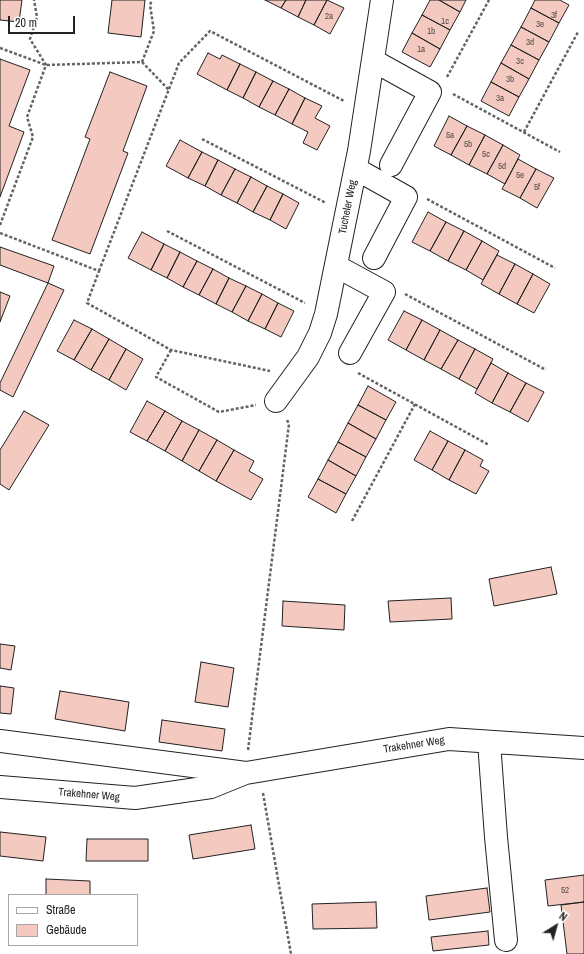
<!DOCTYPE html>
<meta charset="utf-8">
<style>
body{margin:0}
#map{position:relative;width:584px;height:954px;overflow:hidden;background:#fff;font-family:"Archivo Narrow",sans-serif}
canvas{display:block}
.legend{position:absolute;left:8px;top:894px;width:130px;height:52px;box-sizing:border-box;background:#fff;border:1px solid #a7a7a7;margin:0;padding:5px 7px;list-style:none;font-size:12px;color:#222}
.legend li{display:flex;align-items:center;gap:8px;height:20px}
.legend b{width:20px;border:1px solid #a7a7a7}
.north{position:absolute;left:536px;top:906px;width:40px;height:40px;-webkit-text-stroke:3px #fff;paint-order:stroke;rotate:37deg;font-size:11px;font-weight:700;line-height:16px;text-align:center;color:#222}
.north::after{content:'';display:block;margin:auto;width:14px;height:18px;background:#222;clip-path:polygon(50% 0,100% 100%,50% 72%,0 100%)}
.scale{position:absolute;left:8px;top:16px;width:67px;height:18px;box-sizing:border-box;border:2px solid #222;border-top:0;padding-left:5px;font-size:12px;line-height:14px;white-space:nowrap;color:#222;-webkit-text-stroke:3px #fff;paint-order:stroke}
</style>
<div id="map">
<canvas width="584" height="954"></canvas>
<ul class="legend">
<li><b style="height:5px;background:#fff"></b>Straße</li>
<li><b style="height:11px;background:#f3c9c0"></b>Gebäude</li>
</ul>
<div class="north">N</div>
<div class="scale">20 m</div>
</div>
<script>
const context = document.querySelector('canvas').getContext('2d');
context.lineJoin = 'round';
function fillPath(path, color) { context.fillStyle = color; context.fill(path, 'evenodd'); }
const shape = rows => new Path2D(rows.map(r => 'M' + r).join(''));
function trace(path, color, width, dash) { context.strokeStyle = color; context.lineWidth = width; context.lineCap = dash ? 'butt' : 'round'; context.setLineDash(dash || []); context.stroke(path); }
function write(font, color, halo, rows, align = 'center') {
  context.font = font + ' "Archivo Narrow",sans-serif'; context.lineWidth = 3; context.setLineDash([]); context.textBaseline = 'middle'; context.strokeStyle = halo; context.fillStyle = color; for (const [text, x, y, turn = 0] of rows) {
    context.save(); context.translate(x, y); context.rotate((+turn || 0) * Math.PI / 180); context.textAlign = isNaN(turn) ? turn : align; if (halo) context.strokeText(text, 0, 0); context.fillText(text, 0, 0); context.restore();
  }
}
const building = shape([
 [0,0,22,0,19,22,0,20,0,0],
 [112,0,145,0,141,37,108,33,112,0],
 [265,0,286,0,281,8,265,0],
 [286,0,306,0,298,17,281,8,286,0],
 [306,0,327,0,314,25,298,17,306,0],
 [327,0,344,8,330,34,314,25,327,0],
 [430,0,439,0,460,12,450,30,422,15,430,0],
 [439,0,466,0,460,12,439,0],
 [535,0,560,0,569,5,559,23,531,8,535,0],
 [531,8,559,23,549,42,521,27,531,8],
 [422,15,450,30,440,49,412,33,422,15],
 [521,27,549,42,539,60,511,45,521,27],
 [412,33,440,49,430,67,402,52,412,33],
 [511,45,539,60,529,79,501,63,511,45],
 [208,53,220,59,222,55,240,64,227,90,197,74,208,53],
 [0,59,30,70,9,126,24,132,0,197,0,59],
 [501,63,529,79,519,97,491,82,501,63],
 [240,64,256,72,243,98,227,90,240,64],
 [110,72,147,86,123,151,128,153,90,254,52,240,90,139,85,137,110,72],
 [256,72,273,81,259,107,243,98,256,72],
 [273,81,289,89,275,115,259,107,273,81],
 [491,82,519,97,509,116,481,101,491,82],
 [289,89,305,98,292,124,275,115,289,89],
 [305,98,322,106,315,118,330,126,317,150,303,143,308,132,292,124,305,98],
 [449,116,467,126,451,155,434,146,449,116],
 [467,126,485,135,469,165,451,155,467,126],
 [485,135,503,145,487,174,469,165,485,135],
 [180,140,202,152,188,178,166,166,180,140],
 [503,145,520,155,505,184,487,174,503,145],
 [202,152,218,160,205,186,188,178,202,152],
 [518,159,536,169,520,198,502,189,518,159],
 [218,160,235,169,221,195,205,186,218,160],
 [235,169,251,177,237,203,221,195,235,169],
 [536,169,554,178,537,208,520,198,536,169],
 [251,177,267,186,253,212,237,203,251,177],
 [267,186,283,194,270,220,253,212,267,186],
 [283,194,299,203,286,229,270,220,283,194],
 [428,212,446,222,430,251,412,242,428,212],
 [446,222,464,231,448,261,430,251,446,222],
 [464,231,482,241,466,270,448,261,464,231],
 [142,232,164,244,151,270,128,258,142,232],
 [482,241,499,251,483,280,466,270,482,241],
 [164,244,180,252,167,278,151,270,164,244],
 [0,247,54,266,48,283,0,265,0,247],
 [180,252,197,261,183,287,167,278,180,252],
 [497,255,515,264,499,294,481,284,497,255],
 [197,261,213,269,199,295,183,287,197,261],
 [515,264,533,274,517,304,499,294,515,264],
 [213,269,229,278,216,304,199,295,213,269],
 [533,274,550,284,534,313,517,304,533,274],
 [229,278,246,286,232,312,216,304,229,278],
 [48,283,64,290,13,397,0,390,0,383,48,283],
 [246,286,262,294,248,321,232,312,246,286],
 [0,292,10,296,0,322,0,292],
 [262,294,278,303,265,329,248,321,262,294],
 [278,303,294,311,281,337,265,329,278,303],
 [404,311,422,320,406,350,388,340,404,311],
 [74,320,92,329,74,360,57,351,74,320],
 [422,320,440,330,424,360,406,350,422,320],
 [92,329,109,339,91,370,74,360,92,329],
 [440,330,458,340,441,369,424,360,440,330],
 [109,339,126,349,109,380,91,370,109,339],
 [458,340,475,349,459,379,441,369,458,340],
 [126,349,143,359,126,390,109,380,126,349],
 [475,349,493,359,477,389,459,379,475,349],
 [491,363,508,373,492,403,475,393,491,363],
 [508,373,526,383,510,412,492,403,508,373],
 [526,383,544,392,528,422,510,412,526,383],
 [368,386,396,402,386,420,358,405,368,386],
 [147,401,165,411,147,441,130,432,147,401],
 [358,405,386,420,376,439,348,423,358,405],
 [24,411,49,425,9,490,0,484,0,450,24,411],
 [165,411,182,421,165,451,147,441,165,411],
 [182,421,199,430,182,461,165,451,182,421],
 [348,423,376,439,366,457,338,442,348,423],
 [199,430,217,440,199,471,182,461,199,430],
 [430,431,448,441,432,470,414,460,430,431],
 [217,440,234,450,216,481,199,471,217,440],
 [448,441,465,450,449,480,432,470,448,441],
 [338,442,366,457,356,476,328,460,338,442],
 [234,450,254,461,249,471,263,479,251,500,216,481,234,450],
 [465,450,483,460,480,466,489,471,476,494,449,480,465,450],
 [328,460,356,476,346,494,318,479,328,460],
 [318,479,346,494,336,513,308,497,318,479],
 [551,567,557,594,494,606,489,579,551,567],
 [451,598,452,619,390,622,388,601,451,598],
 [283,601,345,605,344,630,282,626,283,601],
 [0,644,15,646,11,670,0,668,0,644],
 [201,662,234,668,228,707,195,702,201,662],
 [0,686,14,688,11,714,0,713,0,686],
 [60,691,129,702,125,731,55,719,60,691],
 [162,720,225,729,222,751,159,742,162,720],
 [251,825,255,849,193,859,189,835,251,825],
 [0,832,46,837,43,861,0,856,0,832],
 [87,839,148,839,148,861,86,861,87,839],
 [584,875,584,902,548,906,545,880,584,875],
 [46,879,90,881,90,895,46,895,46,879],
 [487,888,490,912,429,920,426,896,487,888],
 [376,902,377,928,313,929,312,904,376,902],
 [584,902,584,954,567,954,561,905,584,902],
 [488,931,489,945,433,951,431,937,488,931]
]);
fillPath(building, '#f3c9c0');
trace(building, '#222', 1);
const minor = shape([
 [374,61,430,92,391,165],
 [356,169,406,197,374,258],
 [336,266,384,292,350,353],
 [276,401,308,357,320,333,326,314,359,151,382,0],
 [0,741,246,773,449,739,584,748],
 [489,742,496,837,506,940],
 [0,787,135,798,211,787,243,774]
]);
trace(minor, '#222', 24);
trace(shape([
 [0,48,46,65,142,62,169,90],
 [142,62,154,31,150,5,152,0],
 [447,77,489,0],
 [453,94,560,152],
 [524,132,578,32],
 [202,139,326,203],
 [427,199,555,268],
 [0,225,33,137,27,117,46,65,30,39,37,17,34,0],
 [167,231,305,303],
 [0,233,99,271,87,303,171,350,270,371],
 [99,271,179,63,210,31,344,101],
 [405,294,546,370],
 [171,350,156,377,219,412,256,405],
 [358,373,489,445],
 [352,521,415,404],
 [248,750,289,424,287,420],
 [263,793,291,954]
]), '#646464', 2.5, [3, 2]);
trace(minor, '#fff', 22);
write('9px', '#564c4a', null, [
 ["3f",554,16],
 ["2a",329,17],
 ["1c",445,22],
 ["3e",540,25],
 ["1b",431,32],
 ["3d",530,43],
 ["1a",421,50],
 ["3c",520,62],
 ["3b",510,80],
 ["3a",500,99],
 ["5a",450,136],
 ["5b",468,145],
 ["5c",486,155],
 ["5d",502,167],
 ["5e",520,176],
 ["5f",537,188],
 ["52",565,891]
]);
write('11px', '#222', '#fff', [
 ["Tucheler Weg",348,207,-79],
 ["Trakehner Weg",414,745,-9],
 ["Trakehner Weg",89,795,5]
]);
</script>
